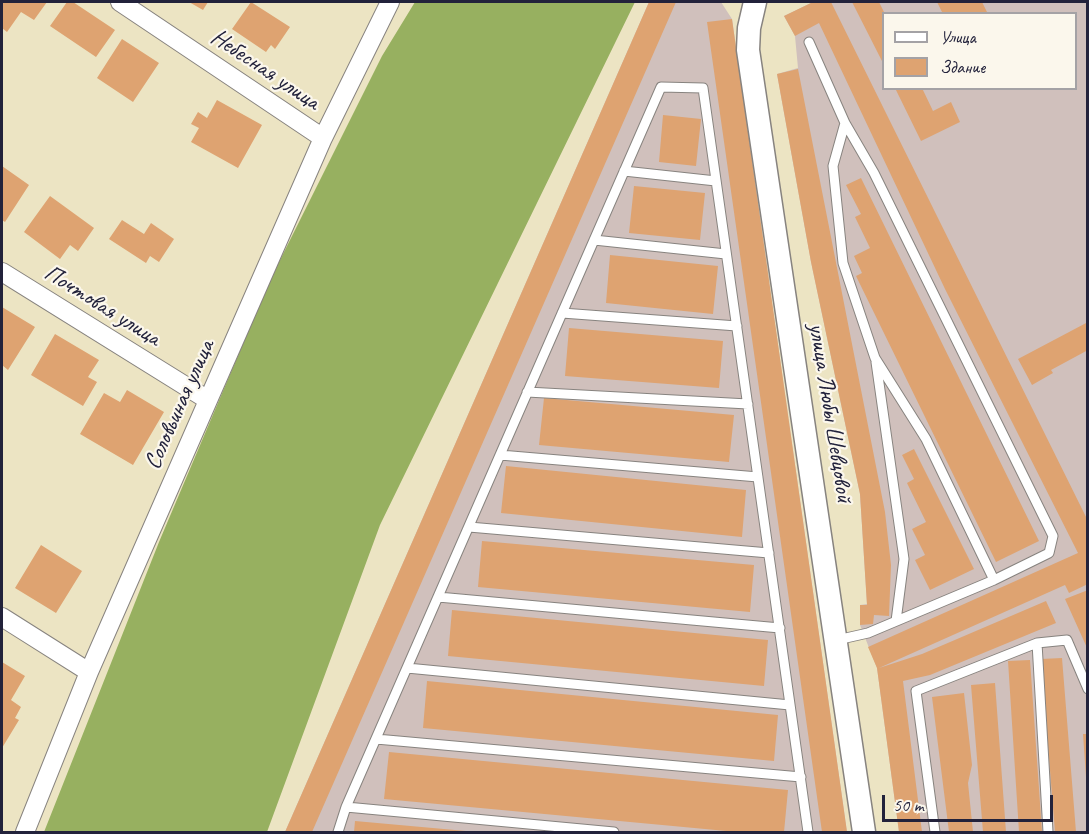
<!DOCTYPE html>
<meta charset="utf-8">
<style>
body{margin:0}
#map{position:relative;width:1089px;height:834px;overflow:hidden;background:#ece4c3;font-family:Caveat,sans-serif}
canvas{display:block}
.frame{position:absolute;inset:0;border:3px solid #22223b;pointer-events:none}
.legend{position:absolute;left:882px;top:12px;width:195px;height:78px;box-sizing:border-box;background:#fbf7ec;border:2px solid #a4a2a5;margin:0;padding:8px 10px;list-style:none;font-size:18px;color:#22223b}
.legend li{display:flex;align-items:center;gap:12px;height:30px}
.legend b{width:30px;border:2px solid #a4a2a5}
.scale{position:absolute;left:882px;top:795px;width:171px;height:27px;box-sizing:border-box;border:3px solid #22223b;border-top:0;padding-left:8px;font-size:18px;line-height:21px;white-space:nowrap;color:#22223b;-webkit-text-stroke:4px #fbf7ec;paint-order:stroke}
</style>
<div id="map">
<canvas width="1089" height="834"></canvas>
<div class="frame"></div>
<ul class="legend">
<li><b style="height:8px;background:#fff"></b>Улица</li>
<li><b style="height:16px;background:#dea371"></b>Здание</li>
</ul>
<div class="scale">50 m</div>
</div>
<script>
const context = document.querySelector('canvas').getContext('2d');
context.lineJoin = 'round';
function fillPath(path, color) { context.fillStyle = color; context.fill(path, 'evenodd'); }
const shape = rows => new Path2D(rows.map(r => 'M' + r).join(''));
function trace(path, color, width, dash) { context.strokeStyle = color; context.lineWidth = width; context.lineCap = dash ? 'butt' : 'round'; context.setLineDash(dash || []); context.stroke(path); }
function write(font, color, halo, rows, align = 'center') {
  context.font = font + ' Caveat,sans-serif'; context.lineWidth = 4.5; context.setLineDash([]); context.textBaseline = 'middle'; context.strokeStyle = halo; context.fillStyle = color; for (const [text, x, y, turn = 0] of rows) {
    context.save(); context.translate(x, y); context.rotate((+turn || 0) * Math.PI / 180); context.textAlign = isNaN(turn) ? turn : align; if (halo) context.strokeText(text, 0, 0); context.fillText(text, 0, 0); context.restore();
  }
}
fillPath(shape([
 [649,2,721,2,732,19,847,832,285,832],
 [813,2,1087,2,1087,832,899,832,877,668,860,625,860,605,867,604,860,494,811,262,777,74,798,68,795,36,784,16],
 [884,14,1076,14,1076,88,884,88]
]), '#d0c0bc');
fillPath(shape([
 [415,2,635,2,380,525,267,832,44,832,159,542,270,280,382,56]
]), '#97b060');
fillPath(shape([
 [2,2,47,2,34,20,21,12,7,32,2,28],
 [67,2,73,2,115,30,96,57,50,26],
 [189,2,208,2,203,10],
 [251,2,290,27,275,49,271,45,266,52,232,29],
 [649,2,676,2,312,832,285,832],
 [813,2,831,2,1088,521,1088,584,1069,593,1065,585,879,668,922,654,1046,601,1056,623,930,675,903,681,922,832,899,832,877,668,868,647,1078,553,945,289,819,23,795,36,784,16],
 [852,2,879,2,885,14,884,14,884,65],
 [937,2,982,2,988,14,943,14],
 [732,19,847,832,822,832,707,22],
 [122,39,159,63,133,102,97,78],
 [798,69,885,512,891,565,889,616,874,615,873,624,860,625,860,605,867,605,860,494,811,262,777,74],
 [895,88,922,88,933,111,951,102,960,122,921,141],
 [217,100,262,125,238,168,191,142,199,128,191,124,198,112,207,118],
 [663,115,701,119,696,166,659,162],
 [2,166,29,185,5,222,2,220],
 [861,178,1039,541,996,562,856,276,862,273,854,256,870,248,855,217,861,214,846,185],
 [634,186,705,193,700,240,629,233],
 [50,196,94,228,78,251,70,245,60,259,24,232],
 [122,220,144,234,151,223,174,239,159,262,150,256,146,263,109,239],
 [610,255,718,266,713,314,606,303],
 [2,307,35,327,8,370,2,365],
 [1088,322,1088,350,1051,370,1053,373,1032,385,1018,359],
 [569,328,723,341,719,388,565,376],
 [55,334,99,360,88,377,97,382,83,406,31,375],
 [127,390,164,412,133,465,80,434,104,393,120,402],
 [544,398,734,415,729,462,539,445],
 [914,449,974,569,930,590,915,560,925,555,912,529,926,522,907,483,914,479,902,455],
 [506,466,746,490,742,537,501,513],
 [482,541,754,565,750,612,478,587],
 [41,545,82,571,56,613,15,588],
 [1088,590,1088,650,1065,599],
 [452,610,768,640,764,686,448,656],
 [1062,658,1076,832,1055,832,1041,659],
 [1030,660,1042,832,1019,832,1008,661],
 [2,662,25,676,11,700,21,707,15,718,19,720,2,748],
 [427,681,778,715,774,761,423,728],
 [995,683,1006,832,983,832,971,685],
 [964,693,972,765,968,783,973,832,949,832,932,697],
 [1083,734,1088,734,1088,777,1086,777],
 [389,752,788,790,784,832,737,832,384,799],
 [355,821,466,831,466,832,354,832]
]), '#dea371');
const service = shape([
 [809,42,845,123,833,166,843,263,875,358,926,439,994,580],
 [624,171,716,181],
 [594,240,726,254],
 [562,313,737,326],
 [876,362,904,559,896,621],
 [527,392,748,404],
 [500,455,758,477],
 [469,527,769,553],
 [438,597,780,628],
 [837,640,868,633,994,580,1049,553,1053,536,874,173,845,123],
 [1037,643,1048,832],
 [407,668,790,705],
 [376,739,801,777],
 [346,807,614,832],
 [338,832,346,807,661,87,703,88,808,832],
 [935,832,916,691,1037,643,1067,640,1088,689]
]);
const minor = shape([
 [120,2,323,138],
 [2,272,208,400],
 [2,617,89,672],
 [25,832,89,672,323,138,390,2]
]);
const tertiary = shape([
 [755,2,749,28,748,50,864,832]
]);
trace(service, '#87837f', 11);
trace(minor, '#87837f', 20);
trace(tertiary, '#87837f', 25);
trace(service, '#fff', 9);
trace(minor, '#fff', 18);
trace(tertiary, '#fff', 22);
write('24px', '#22223b', '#fbf7ec', [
 ["Небесная улица",265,70,34],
 ["Почтовая улица",102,306,32],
 ["Соловьиная улица",180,405,-66],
 ["улица Любы Шевцовой",830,413,81]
]);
</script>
